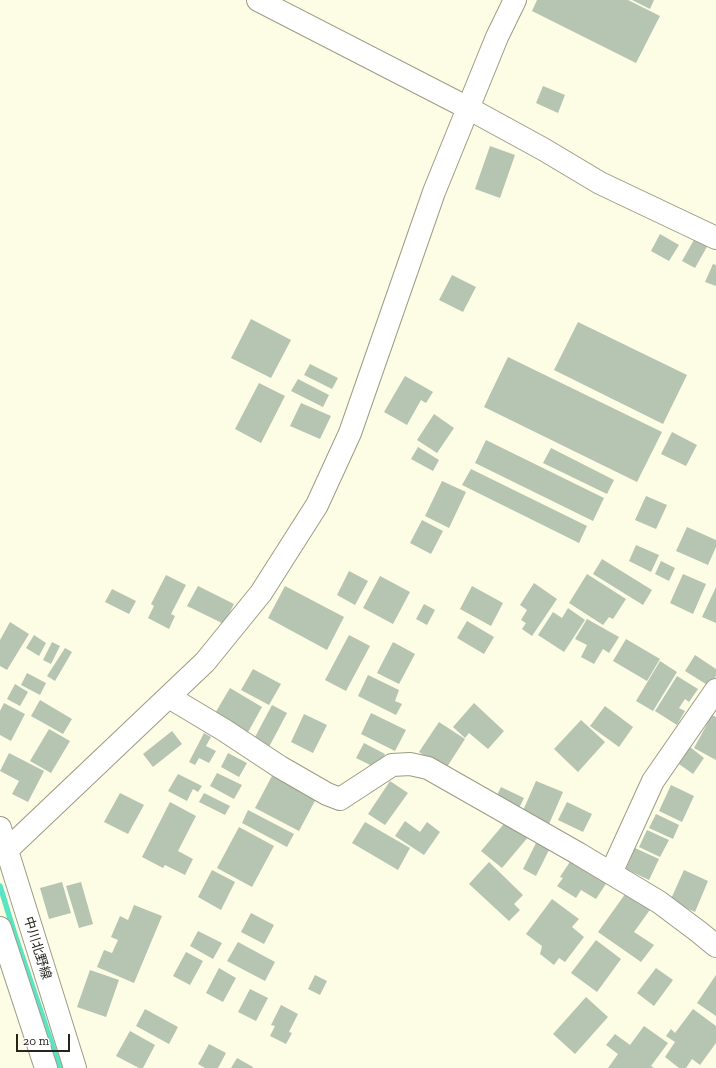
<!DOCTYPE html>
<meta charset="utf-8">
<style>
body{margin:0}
#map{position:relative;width:716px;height:1068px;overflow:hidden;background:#fdfce4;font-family:"Zilla Slab",serif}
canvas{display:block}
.scale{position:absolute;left:16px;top:1034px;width:54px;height:18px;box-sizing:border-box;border:2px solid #26251d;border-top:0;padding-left:5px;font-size:12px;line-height:14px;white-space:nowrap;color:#26251d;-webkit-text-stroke:3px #fff;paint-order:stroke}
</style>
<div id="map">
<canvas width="716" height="1068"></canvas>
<div class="scale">20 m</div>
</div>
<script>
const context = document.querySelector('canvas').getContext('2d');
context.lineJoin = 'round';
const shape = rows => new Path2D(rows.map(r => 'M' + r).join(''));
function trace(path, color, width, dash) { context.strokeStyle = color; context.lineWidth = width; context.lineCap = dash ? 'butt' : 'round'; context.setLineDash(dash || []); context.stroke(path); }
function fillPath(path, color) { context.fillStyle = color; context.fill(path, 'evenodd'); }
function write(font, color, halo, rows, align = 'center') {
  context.font = font + ' "Zilla Slab","Noto Sans JP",serif'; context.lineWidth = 3; context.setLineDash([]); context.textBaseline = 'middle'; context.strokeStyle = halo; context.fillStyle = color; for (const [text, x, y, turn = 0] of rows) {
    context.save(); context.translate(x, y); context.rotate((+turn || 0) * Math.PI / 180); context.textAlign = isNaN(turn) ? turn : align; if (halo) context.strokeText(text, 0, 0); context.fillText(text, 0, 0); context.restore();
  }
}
trace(shape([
 [0,886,16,938,60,1068]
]), '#59e5c4', 5.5);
fillPath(shape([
 [537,0,628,0,660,16,636,63,532,11],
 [632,0,654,0,650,9],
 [543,86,565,95,558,113,536,103],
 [490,146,515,155,500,198,475,189],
 [660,234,679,245,669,261,651,251],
 [695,238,708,245,695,268,682,261],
 [713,264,716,265,716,286,705,282],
 [452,275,476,287,463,312,439,300],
 [251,319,291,340,271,378,231,358],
 [578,322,687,375,663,424,554,370],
 [508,357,662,432,637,482,484,407],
 [310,364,338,378,332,389,304,375],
 [405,376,433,392,426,403,421,400,407,425,384,412],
 [298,379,329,395,323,407,291,391],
 [259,383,285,396,261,443,235,429],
 [301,403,331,416,320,439,290,426],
 [434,414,454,428,437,453,417,440],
 [672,432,697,445,686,466,661,454],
 [486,440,604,498,593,521,475,463],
 [418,447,439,460,433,471,411,459],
 [551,448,614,480,607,494,543,463],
 [471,469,587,526,579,543,462,485],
 [442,481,466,492,449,528,425,516],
 [646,496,667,505,656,529,635,520],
 [422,520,443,531,431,554,410,543],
 [687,527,716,540,716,547,708,565,676,551],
 [636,545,659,555,651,572,629,561],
 [602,559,652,590,643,605,593,574],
 [661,561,675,568,669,581,655,574],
 [349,571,368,581,355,605,337,595],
 [587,574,626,599,613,619,609,617,603,625,569,603],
 [683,574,706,584,693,614,670,603],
 [166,575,186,585,171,614,175,616,169,629,148,618,154,606,151,604],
 [380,576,410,592,393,624,363,608],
 [534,583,557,599,532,636,522,629,526,623,521,620,527,610,520,605],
 [198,586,234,604,224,624,187,606],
 [285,586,344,617,327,650,268,618],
 [472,586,503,603,491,626,460,609],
 [716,587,716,623,702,617],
 [112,589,136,601,129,614,105,602],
 [424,604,435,610,427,625,416,619],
 [568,608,585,620,564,652,538,635,553,612,562,618],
 [587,619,619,637,609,653,603,649,594,664,581,657,587,645,575,639],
 [467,621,494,637,484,654,457,638],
 [10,622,29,634,7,670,0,666,0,640],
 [34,635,46,643,39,656,26,648],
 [349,635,370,646,346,691,325,680],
 [626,639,660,659,647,681,613,661],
 [52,642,60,646,51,664,43,660],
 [393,642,415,654,399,684,377,673],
 [65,648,72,652,55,681,47,676],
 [695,655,716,669,716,676,709,686,685,671],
 [660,661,677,672,653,711,636,701],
 [253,669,281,684,269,705,241,690],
 [27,673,46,683,40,695,21,685],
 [368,675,399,690,395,701,402,704,396,715,358,696],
 [677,676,698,689,689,702,685,699,679,708,685,711,677,725,655,711],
 [15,684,28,692,20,706,7,699],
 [230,688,262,707,247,734,214,715],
 [40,700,72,719,63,734,31,716],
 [4,703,25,714,11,741,0,735,0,711],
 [474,703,504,731,488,749,469,733,465,738,453,727],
 [272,705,287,713,269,747,254,739],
 [605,706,633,727,619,747,590,726],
 [371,713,406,730,395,751,361,734],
 [304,714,327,725,313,753,291,742],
 [712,715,716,717,716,760,694,748],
 [581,720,605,742,578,772,554,749],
 [439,722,465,739,445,770,419,752],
 [49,729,70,741,51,773,30,761],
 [172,731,182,744,153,767,143,754],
 [204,733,211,737,206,746,216,751,209,763,199,758,195,765,189,762],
 [364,743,385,754,378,769,356,758],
 [690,747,704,758,693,774,679,764],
 [9,753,44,771,28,802,12,794,19,781,0,771],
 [228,753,247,763,239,777,221,767],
 [217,773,242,785,234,799,210,786],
 [178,774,202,786,198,792,193,789,187,801,168,791],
 [273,774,317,797,299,831,255,808],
 [390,781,408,793,385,825,368,814],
 [536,781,563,792,549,824,522,813],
 [671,785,694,796,682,822,659,811],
 [501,787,524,798,519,808,496,797],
 [120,793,144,805,128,834,104,822],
 [204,793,230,806,225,815,199,802],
 [170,802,196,816,178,851,193,859,185,875,165,865,163,868,142,857],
 [567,802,592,814,583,832,558,820],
 [248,810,294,834,287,847,242,823],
 [656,814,679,825,673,839,649,828],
 [508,819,529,836,502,868,481,851],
 [405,821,420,832,427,822,440,832,424,855,395,836],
 [365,822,410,848,398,870,352,843],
 [239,827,274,846,252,887,217,868],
 [647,830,669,840,660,857,639,847],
 [538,839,551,846,536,876,523,869],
 [635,848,659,859,649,880,626,869],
 [573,857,609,879,596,899,581,890,576,898,557,886,563,878,560,877],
 [489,862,523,895,514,904,520,910,509,921,469,884],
 [212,870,235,882,221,910,198,897],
 [684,870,708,881,695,912,670,901],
 [62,882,71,913,49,919,40,888],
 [81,882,93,924,79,928,66,886],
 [628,890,652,907,634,932,654,945,641,962,598,932],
 [552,899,579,919,572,927,584,937,565,962,559,958,554,965,540,954,542,946,526,934],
 [134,905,162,916,134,983,97,967,104,950,112,953,118,940,111,937,120,916,128,920],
 [251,913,274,925,264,944,241,932],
 [198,931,222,943,213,959,190,946],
 [596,940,621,959,597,992,571,973],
 [238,942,275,962,265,981,227,961],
 [186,952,203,961,190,985,173,976],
 [219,968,236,978,223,1002,206,993],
 [656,968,673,980,654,1006,637,993],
 [90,970,119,980,106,1017,77,1007],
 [315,975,327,981,320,995,308,989],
 [716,975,716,1016,697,1003],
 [250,989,268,998,256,1021,238,1012],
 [586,997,608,1017,575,1054,553,1034],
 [281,1005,298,1014,289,1032,292,1033,286,1044,270,1036,275,1026,271,1025],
 [145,1009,178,1027,169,1044,136,1026],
 [693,1009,716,1026,716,1043,700,1065,692,1059,686,1068,679,1068,665,1057,675,1042,666,1036,671,1029,675,1033],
 [644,1026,668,1043,651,1066,654,1068,608,1068,618,1054,606,1045,615,1034,630,1045],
 [130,1031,155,1045,143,1068,139,1068,116,1056],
 [209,1044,226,1053,218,1068,205,1068,198,1064],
 [237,1058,253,1067,253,1068,231,1068]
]), '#b5c5b2');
const minor = shape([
 [258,0,468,108,543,149,600,183,716,238],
 [169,697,224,730,280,767,327,794,340,799,392,765,410,764,428,768,579,854,659,902,699,932,716,946],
 [611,873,653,781,716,690],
 [0,928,46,1068]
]);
const tertiary = shape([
 [7,850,205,662,261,593,317,505,350,433,434,192,497,37,515,0]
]);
const secondary = shape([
 [0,828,75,1068]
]);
trace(minor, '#9c9c86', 24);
trace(tertiary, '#9c9c86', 24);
trace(secondary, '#9c9c86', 24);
trace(minor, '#fff', 22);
trace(tertiary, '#fff', 22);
trace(secondary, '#fff', 22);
write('13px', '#26251d', '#fff', [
 ["中川北野線",37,948,73]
]);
</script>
